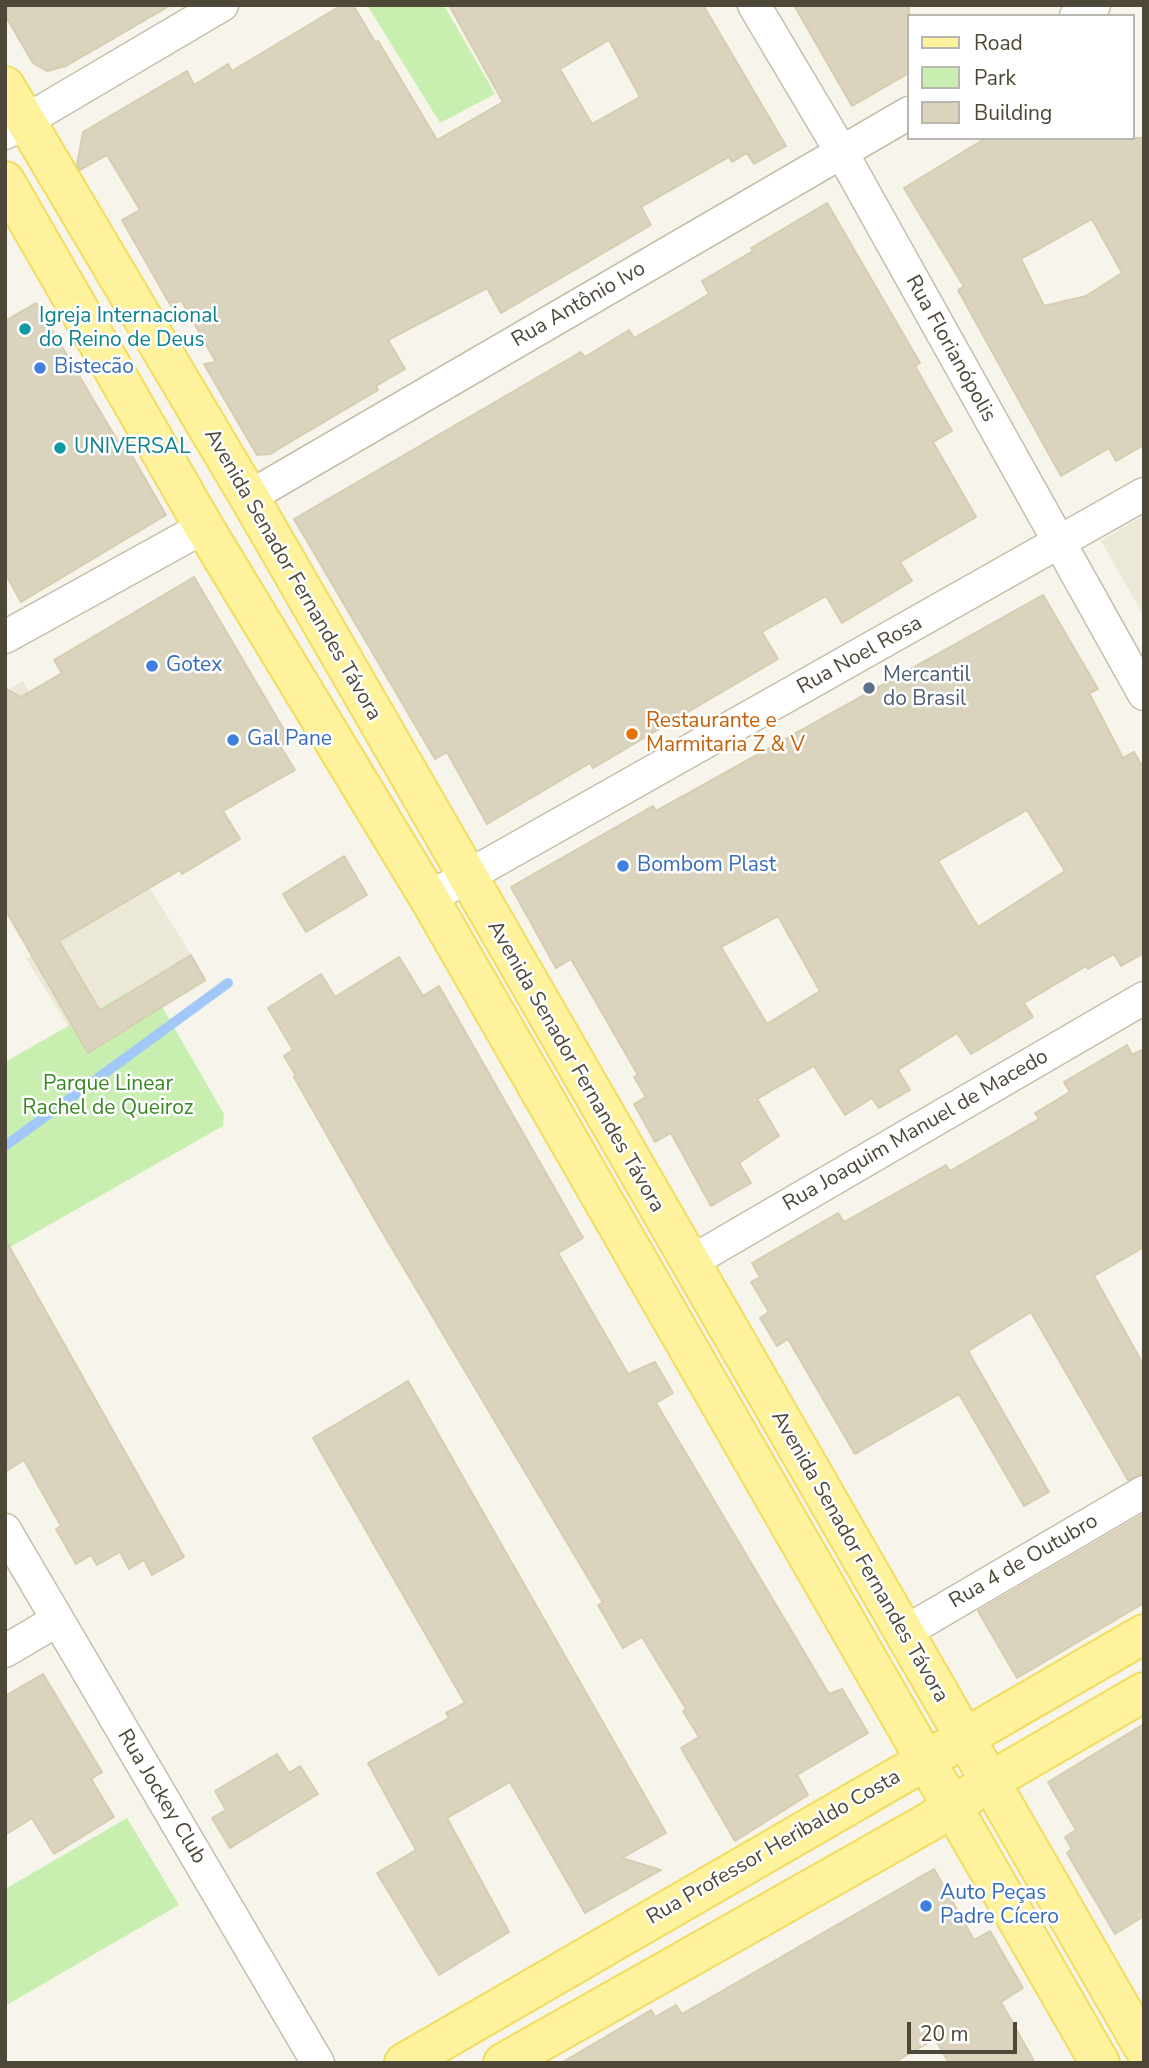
<!DOCTYPE html>
<meta charset="utf-8">
<style>
body{margin:0}
#map{position:relative;width:1149px;height:2068px;overflow:hidden;background:#f7f5eb;font-family:"Nunito Sans",sans-serif}
canvas{display:block}
.frame{position:absolute;inset:0;border:7px solid #4d4837;pointer-events:none}
.legend{position:absolute;left:907px;top:14px;width:228px;height:126px;box-sizing:border-box;background:#fff;border:2px solid #b8b6af;margin:0;padding:9px 12px;list-style:none;font-size:21px;color:#4d4837}
.legend li{display:flex;align-items:center;gap:14px;height:35px}
.legend b{width:35px;border:2px solid #b8b6af}
.scale{position:absolute;left:907px;top:2022px;width:110px;height:32px;box-sizing:border-box;border:4px solid #4d4837;border-top:0;padding-left:9px;font-size:21px;line-height:24px;white-space:nowrap;color:#4d4837;-webkit-text-stroke:5px #fff;paint-order:stroke}
</style>
<div id="map">
<canvas width="1149" height="2068"></canvas>
<div class="frame"></div>
<ul class="legend">
<li><b style="height:9px;background:#fff29c"></b>Road</li>
<li><b style="height:19px;background:#c9efb0"></b>Park</li>
<li><b style="height:19px;background:#dad4bf"></b>Building</li>
</ul>
<div class="scale">20 m</div>
</div>
<script>
const context = document.querySelector('canvas').getContext('2d');
context.lineJoin = 'round';
function fillPath(path, color) { context.fillStyle = color; context.fill(path, 'evenodd'); }
const shape = rows => new Path2D(rows.map(r => 'M' + r).join(''));
function trace(path, color, width, dash) { context.strokeStyle = color; context.lineWidth = width; context.lineCap = dash ? 'butt' : 'round'; context.setLineDash(dash || []); context.stroke(path); }
function write(font, color, halo, rows, align = 'center') {
  context.font = font + ' "Nunito Sans",sans-serif'; context.lineWidth = 5; context.setLineDash([]); context.textBaseline = 'middle'; context.strokeStyle = halo; context.fillStyle = color; for (const [text, x, y, turn = 0] of rows) {
    context.save(); context.translate(x, y); context.rotate((+turn || 0) * Math.PI / 180); context.textAlign = isNaN(turn) ? turn : align; if (halo) context.strokeText(text, 0, 0); context.fillText(text, 0, 0); context.restore();
  }
}
fillPath(shape([
 [1144,515,1144,616,1101,541],
 [23,681,207,981,86,1055,26,958,61,938,5,692]
]), '#ebe8d8');
fillPath(shape([
 [367,5,444,5,495,94,440,123],
 [142,984,152,989,224,1114,223,1126,5,1250,5,1062],
 [127,1818,179,1905,5,2006,5,1889]
]), '#c9efb0');
trace(shape([
 [5,1146,228,983]
]), '#a2c8f9', 10);
const building = shape([
 [5,5,171,5,66,66,47,71,33,63,5,15,5,5],
 [342,5,353,5,375,42,378,41,437,140,503,102,449,5,703,5,786,146,754,164,747,153,732,162,729,157,641,207,651,225,501,313,487,288,388,340,405,369,376,386,378,390,270,454,257,455,204,364,216,362,181,300,171,306,122,220,140,210,107,155,80,170,77,165,83,132,132,103,187,71,194,85,228,64,232,71,342,5],
 [609,40,640,97,592,124,560,69,609,40],
 [794,5,909,5,909,73,852,106,794,5],
 [986,138,1144,138,1144,445,1116,461,1109,448,1061,476,958,290,964,287,904,188,986,138],
 [1092,219,1122,273,1086,296,1044,306,1021,259,1092,219],
 [827,203,920,363,915,366,952,431,933,442,976,517,900,562,912,581,842,623,826,596,762,632,778,659,593,768,590,763,487,824,447,752,435,759,294,519,581,352,585,357,629,330,634,338,669,318,709,294,702,281,753,251,751,248,827,203],
 [36,303,120,445,124,442,166,515,21,602,5,573,5,321,36,303],
 [194,577,290,740,280,746,295,770,223,811,240,839,182,874,180,870,59,941,100,1011,191,955,205,980,88,1053,5,909,5,688,21,697,62,673,54,660,194,577],
 [1043,595,1098,689,1089,693,1123,758,1134,752,1144,769,1144,953,1121,966,1114,954,1088,969,1086,966,1024,1003,1033,1017,971,1054,957,1033,898,1070,910,1090,879,1108,872,1098,845,1115,814,1066,757,1099,779,1136,739,1163,751,1183,711,1206,671,1133,655,1142,643,1120,634,1104,646,1097,634,1077,638,1075,571,959,556,968,511,887,653,806,656,811,687,794,1043,595],
 [1027,810,1065,871,978,927,938,861,1027,810],
 [778,916,820,991,767,1024,721,947,778,916],
 [344,856,367,895,306,932,283,894,344,856],
 [399,957,423,996,439,986,583,1238,558,1253,628,1374,655,1362,673,1393,656,1403,829,1694,842,1689,868,1733,797,1775,808,1795,735,1841,681,1748,699,1737,683,1711,686,1709,642,1637,623,1648,598,1605,603,1603,377,1223,294,1077,296,1076,284,1056,293,1050,268,1008,321,974,335,997,399,957],
 [1127,1045,1132,1055,1144,1049,1144,1247,1094,1276,1144,1366,1144,1474,1128,1480,1031,1312,968,1351,1049,1492,1024,1506,959,1394,855,1454,788,1339,777,1346,760,1318,769,1312,751,1282,760,1277,752,1263,838,1213,844,1222,946,1165,950,1171,1039,1119,1035,1113,1070,1092,1064,1082,1127,1045],
 [5,1239,184,1557,152,1575,144,1560,129,1569,120,1552,97,1565,91,1555,76,1564,56,1529,61,1526,24,1460,5,1472,5,1239],
 [408,1381,666,1833,622,1858,661,1870,585,1913,510,1782,447,1818,509,1932,439,1975,377,1873,416,1850,368,1763,449,1718,446,1713,465,1703,313,1438,408,1381],
 [1144,1514,1144,1603,1017,1678,978,1611,1144,1514],
 [43,1674,102,1772,91,1779,114,1817,54,1854,32,1818,5,1835,5,1696,43,1674],
 [1144,1724,1144,1916,1115,1934,1067,1853,1072,1849,1065,1837,1076,1830,1048,1782,1144,1724],
 [277,1754,289,1773,300,1766,318,1794,230,1848,212,1818,226,1810,215,1791,277,1754],
 [934,1869,974,1940,990,1931,1023,1988,1001,2002,1035,2063,949,2063,935,2039,893,2063,561,2063,651,2010,655,2017,676,2005,682,2014,934,1869]
]);
fillPath(building, '#dad4bf');
trace(building, '#d6cdb1', 2);
const minor = shape([
 [754,5,842,153,1144,694],
 [1076,16,1094,5],
 [5,133,222,5],
 [249,497,909,113],
 [5,637,204,527],
 [429,898,1144,494],
 [689,1263,1144,998],
 [5,1530,318,2063],
 [905,1632,1144,1492],
 [5,1651,56,1621]
]);
const primary = shape([
 [5,86,249,497,1144,2048],
 [5,181,204,527,429,898,1100,2063],
 [404,2063,1144,1634],
 [503,2063,929,1822,989,1782,1144,1692]
]);
trace(minor, '#c4bfac', 35);
trace(primary, '#f2dc5e', 42);
trace(minor, '#fff', 32);
trace(primary, '#fff29c', 38);
for (const [x, y, r, color] of [
 [25,329,7,"#0f9aa8"],
 [40,368,7,"#3f7fe0"],
 [60,448,7,"#0f9aa8"],
 [152,666,7,"#3f7fe0"],
 [869,688,7,"#5c6f8a"],
 [632,734,7,"#e8710a"],
 [233,740,7,"#3f7fe0"],
 [623,866,7,"#3f7fe0"],
 [926,1906,7,"#3f7fe0"]
]) { const dot = new Path2D(); dot.arc(x, y, r, 0, 2 * Math.PI); context.fillStyle = color; context.fill(dot); trace(dot, '#fff', 2.5); }
write('21px', '#4d4837', '#fff', [
 ["Rua Antônio Ivo",579,305,-30],
 ["Rua Florianópolis",950,349,61],
 ["Avenida Senador Fernandes Távora",292,575,60],
 ["Rua Noel Rosa",860,656,-29],
 ["Avenida Senador Fernandes Távora",575,1067,60],
 ["Rua Joaquim Manuel de Macedo",916,1131,-30],
 ["Avenida Senador Fernandes Távora",859,1557,60],
 ["Rua 4 de Outubro",1024,1562,-30],
 ["Rua Jockey Club",161,1797,59],
 ["Rua Professor Heribaldo Costa",774,1848,-30]
]);
write('21px', '#0d838f', '#fff', [
 ["Igreja Internacional",39,317],
 ["do Reino de Deus",39,341],
 ["UNIVERSAL",74,448]
], 'left');
write('21px', '#366cbe', '#fff', [
 ["Bistecão",54,368],
 ["Gotex",166,666],
 ["Gal Pane",247,740],
 ["Bombom Plast",637,866],
 ["Auto Peças",940,1894],
 ["Padre Cícero",940,1918]
], 'left');
write('21px', '#4e5e75', '#fff', [
 ["Mercantil",883,676],
 ["do Brasil",883,700]
], 'left');
write('21px', '#c56008', '#fff', [
 ["Restaurante e",646,722],
 ["Marmitaria Z & V",646,746]
], 'left');
write('21px', '#398722', '#fff', [
 ["Parque Linear",108,1085],
 ["Rachel de Queiroz",108,1109]
]);
</script>
